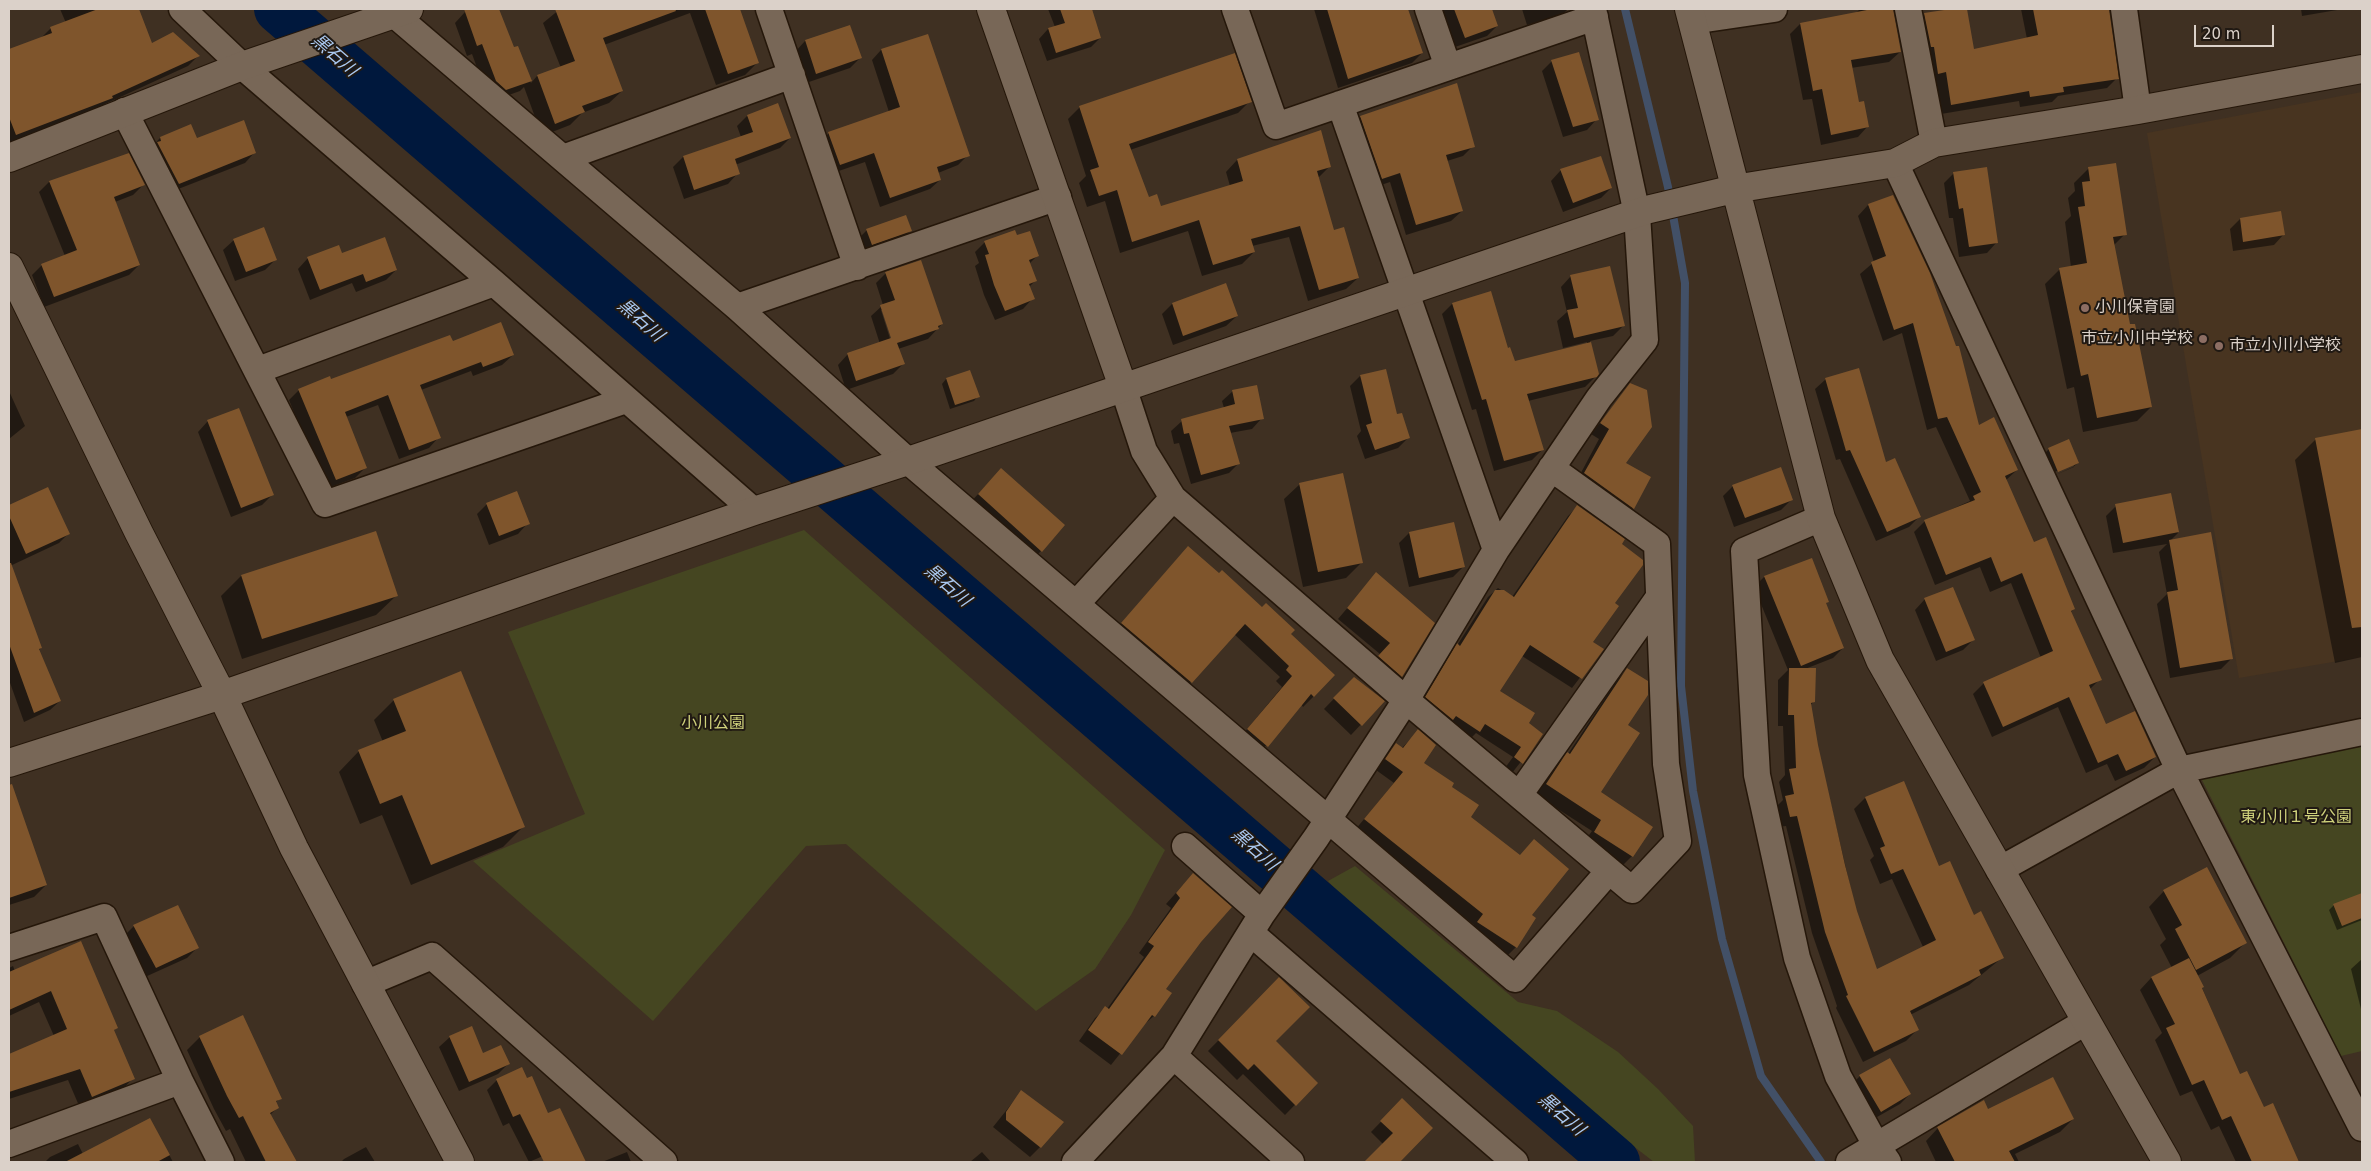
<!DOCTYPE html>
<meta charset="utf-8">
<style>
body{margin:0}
#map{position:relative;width:2371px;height:1171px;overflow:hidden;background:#3f3022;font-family:"DejaVu Sans",sans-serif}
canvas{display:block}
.frame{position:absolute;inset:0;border:10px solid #dbd1c9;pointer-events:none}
.scale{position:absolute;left:2194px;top:25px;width:80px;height:22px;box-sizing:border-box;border:2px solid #dbd1c9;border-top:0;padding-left:6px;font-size:15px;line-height:18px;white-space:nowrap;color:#dbd1c9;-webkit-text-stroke:4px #201913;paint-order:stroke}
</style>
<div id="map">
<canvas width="2371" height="1171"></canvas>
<div class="frame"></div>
<div class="scale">20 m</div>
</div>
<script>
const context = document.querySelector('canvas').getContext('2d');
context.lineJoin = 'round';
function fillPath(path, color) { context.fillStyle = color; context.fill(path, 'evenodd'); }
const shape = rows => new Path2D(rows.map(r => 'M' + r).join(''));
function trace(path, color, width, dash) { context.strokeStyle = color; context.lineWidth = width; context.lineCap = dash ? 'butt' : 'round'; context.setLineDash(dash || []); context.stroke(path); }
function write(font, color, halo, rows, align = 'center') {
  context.font = font + ' "DejaVu Sans","Noto Sans JP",sans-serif'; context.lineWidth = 4; context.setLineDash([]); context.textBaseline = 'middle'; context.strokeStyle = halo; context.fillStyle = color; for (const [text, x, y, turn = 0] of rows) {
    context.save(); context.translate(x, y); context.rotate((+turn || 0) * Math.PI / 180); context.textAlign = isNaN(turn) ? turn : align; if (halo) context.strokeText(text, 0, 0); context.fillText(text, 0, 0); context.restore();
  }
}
fillPath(shape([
 [2362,92,2362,657,2239,678,2147,133]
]), '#483420');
fillPath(shape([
 [804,530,1165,850,1131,915,1095,969,1036,1011,846,844,806,846,653,1021,473,861,585,814,508,632],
 [2362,739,2362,1051,2341,1056,2197,770],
 [1355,866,1518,1002,1557,1011,1618,1052,1658,1089,1693,1126,1695,1162,1654,1162,1562,1091,1377,936,1328,881]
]), '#454621');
fillPath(shape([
 [60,9,137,9,151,44,198,56,188,66,105,104,101,108,9,143,9,51,41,38,51,28,66,23],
 [474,9,498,9,513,49,517,47,531,83,537,76,561,68,543,23,560,9,738,9,758,62,745,75,716,85,690,13,604,45,622,91,609,103,582,113,570,125,542,136,524,87,520,91,495,100,486,92,472,54,467,56,455,23,465,12],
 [1048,9,1090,9,1100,38,1091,47,1047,61,1039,39,1048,29,1055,27],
 [1314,9,1407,9,1422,53,1412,63,1338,88],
 [1440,9,1491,9,1497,26,1487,36,1455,47],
 [1522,9,1568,9,1563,14,1527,25],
 [1860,9,1892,9,1900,52,1889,62,1851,68,1858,104,1868,126,1858,137,1821,145,1812,99,1803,100,1790,34,1800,24,1856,13],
 [1966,9,1973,51,2027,39,2021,9,2109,9,2117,78,2107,88,2058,96,2052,102,2020,107,2019,101,1941,114,1936,82,1928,83,1914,24,1925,14],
 [2301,9,2343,9,2302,16],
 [850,26,861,57,850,68,806,83,795,52,805,41],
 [927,35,968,155,958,165,938,173,940,180,930,189,880,207,865,162,830,174,819,143,829,133,889,112,872,60,881,50],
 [1552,61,1597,119,1587,130,1563,137,1542,71],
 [1250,101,1238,113,1130,150,1148,198,1160,207,1230,186,1226,172,1237,160,1330,166,1318,178,1333,232,1358,278,1346,289,1308,301,1289,237,1252,246,1254,252,1242,264,1202,276,1188,231,1120,253,1105,201,1087,207,1079,183,1086,176,1068,119,1080,107],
 [747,116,790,138,780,148,735,165,738,173,728,184,684,199,673,167,683,157,741,137,737,126],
 [1361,117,1473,146,1463,156,1447,161,1462,211,1451,221,1406,235,1390,182,1372,188,1350,127],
 [190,126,196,139,255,152,245,163,168,193,150,149,160,138],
 [2089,168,2125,234,2113,246,2129,326,2151,407,2137,421,2083,432,2074,387,2067,389,2045,284,2059,270,2071,267,2065,222,2071,216,2068,198,2075,191,2074,183],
 [1561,170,1611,188,1601,198,1563,212,1551,181],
 [1954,173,1997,242,1987,253,1959,257,1953,218,1949,218,1944,183],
 [49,182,143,185,133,195,115,202,139,265,129,275,44,307,32,275,42,265,65,256,39,192],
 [1868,205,1978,426,2017,470,2005,481,2033,544,2074,609,2071,612,2100,679,2089,690,2105,726,2155,757,2144,768,2115,781,2107,764,2086,773,2058,707,1992,737,1973,694,1984,683,2041,658,2011,583,1990,592,1980,567,1935,585,1914,532,1925,521,1970,501,1936,427,1927,430,1902,333,1883,341,1860,274,1874,262,1858,216],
 [2240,219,2284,234,2274,245,2233,251,2230,229],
 [867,230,910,231,900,241,862,254,857,240],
 [1017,237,1037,256,1029,264,1035,281,1029,287,1033,298,1023,309,995,320,984,295,975,266,979,263,975,252,985,242],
 [234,240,275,260,265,270,235,281,223,250],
 [341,255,396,270,386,280,356,292,352,283,310,300,298,269,308,258],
 [886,273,942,324,928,339,898,349,903,364,893,374,846,390,838,365,848,354,880,344,871,316,883,305,876,283],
 [881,310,883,310,894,344,892,345],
 [1571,276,1623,326,1613,336,1590,341,1598,374,1585,387,1528,401,1543,449,1532,460,1494,471,1476,409,1472,410,1442,314,1452,304,1490,293,1507,349,1514,363,1587,344,1587,342,1563,348,1557,321,1567,312,1561,287],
 [1226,285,1237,316,1226,326,1173,345,1162,314,1172,304],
 [452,342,513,355,502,365,473,376,471,371,421,390,439,437,429,448,399,459,378,405,346,417,365,468,355,478,325,489,289,400,299,390],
 [1385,370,1396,416,1408,438,1398,448,1365,459,1357,436,1361,431,1350,386,1360,376],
 [970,371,978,396,974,401,950,409,942,384,946,379],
 [1826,379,1919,517,1909,527,1876,541,1840,459,1836,460,1815,389],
 [1631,384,1624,464,1649,478,1633,508,1623,518,1575,484,1599,439,1591,434],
 [9,391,25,426,9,439],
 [1233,391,1262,418,1252,429,1230,433,1239,463,1229,473,1191,484,1179,443,1174,444,1171,431,1182,421,1224,408,1222,401],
 [208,421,272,495,262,505,231,517,198,432],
 [2362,431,2362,657,2335,663,2295,460,2315,440],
 [2049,449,2078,463,2073,467,2053,476,2074,467,2074,464,2052,473,2044,454],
 [991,480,1041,551,1031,561,968,505],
 [1300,484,1361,563,1346,578,1303,587,1284,499],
 [1733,486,1791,500,1781,510,1734,527,1723,496],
 [47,488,68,534,59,543,10,566,41,648,38,651,60,701,50,710,24,722,9,680,9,506],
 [2170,495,2178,533,2170,541,2232,658,2221,669,2170,678,2157,604,2167,594,2159,552,2167,544,2113,553,2106,516,2116,506],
 [487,504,528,523,518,534,489,545,477,514],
 [1577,507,1620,545,1613,603,1591,642,1602,649,1572,688,1522,656,1498,691,1527,724,1542,735,1512,773,1505,768,1513,757,1476,733,1469,740,1417,707,1448,654,1458,644,1488,597,1498,588,1512,597,1568,516],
 [376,533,397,595,376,615,242,659,221,596,241,576],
 [1409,533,1463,567,1453,577,1409,587,1399,543],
 [1178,558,1219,575,1262,608,1289,634,1314,696,1303,707,1301,704,1257,756,1238,740,1282,687,1276,681,1280,677,1234,634,1181,693,1112,634],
 [1376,574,1401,676,1391,686,1369,667,1380,654,1338,619],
 [1764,577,1827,602,1825,604,1843,648,1833,658,1805,669,1814,701,1810,706,1817,745,1856,911,1876,971,1923,947,1892,879,1880,884,1870,860,1874,856,1854,809,1865,798,1938,868,2003,957,1969,985,1910,1015,1917,1030,1906,1041,1863,1062,1836,1008,1837,1006,1812,933,1786,826,1779,827,1775,808,1783,800,1779,782,1785,775,1783,726,1778,726,1778,680,1788,670,1754,587],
 [1925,599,1973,640,1963,650,1936,661,1915,610],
 [1627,670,1627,726,1600,792,1632,856,1622,866,1584,842,1592,831,1536,795,1557,764,1568,754,1617,680],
 [1354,678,1383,701,1351,735,1324,709],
 [394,700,524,826,503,847,411,885,382,815,360,824,339,772,359,751,383,742,374,720],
 [1418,731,1423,763,1469,817,1530,915,1516,947,1506,957,1468,933,1474,925,1355,830,1394,783,1376,770,1396,745,1401,749],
 [18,806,46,885,34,897,9,905,9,809],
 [1183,885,1200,941,1164,990,1170,994,1154,1016,1142,1026,1111,1065,1079,1041,1095,1018,1106,1008,1107,1009,1144,957,1139,953,1171,908,1166,904],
 [2164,891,2245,943,2230,958,2197,976,2240,1076,2264,1109,2272,1105,2298,1162,2236,1162,2219,1126,2211,1130,2192,1091,2180,1096,2155,1040,2162,1033,2140,990,2151,978,2172,968,2160,945,2166,939,2149,907],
 [2362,894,2362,920,2337,930,2329,910,2334,905],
 [134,926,197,948,187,958,145,977,124,936],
 [2362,959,2362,1013,2351,969],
 [13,966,15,971,116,1028,113,1031,133,1078,122,1090,80,1108,68,1080,9,1099,9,1056,54,1036,39,1002,9,1016,9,968],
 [1279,979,1274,1041,1316,1083,1285,1115,1243,1074,1237,1080,1208,1051],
 [200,1037,280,1098,275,1103,277,1108,270,1115,290,1153,281,1162,246,1162,230,1129,226,1131,214,1109,187,1050],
 [450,1037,483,1054,508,1064,498,1074,459,1091,439,1047],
 [1860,1076,1910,1094,1900,1104,1870,1121,1850,1086],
 [497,1080,548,1115,580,1153,571,1162,546,1162,543,1156,529,1162,509,1123,503,1126,487,1090],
 [1021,1092,1040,1147,1030,1157,993,1127],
 [1402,1100,1431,1128,1398,1162,1365,1162,1383,1144,1371,1132],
 [1988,1110,2073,1119,2060,1132,2015,1154,2019,1162,1936,1162,1926,1141,1938,1128],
 [150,1119,173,1162,45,1162,50,1157,78,1144,83,1154],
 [366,1147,375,1162,341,1162,344,1159],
 [627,1152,631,1162,602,1162],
 [982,1152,991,1162,970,1162]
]), '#0007');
trace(shape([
 [1625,9,1668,187,1685,283,1681,686,1693,791,1722,939,1761,1076,1821,1162]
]), '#425067', 8);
trace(shape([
 [278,9,1616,1162]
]), '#00183d', 48);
fillPath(shape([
 [98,9,139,9,152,43,173,32,200,56,112,96,113,98,16,135,9,117,9,49,52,33,50,27],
 [464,9,499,9,514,47,518,46,532,81,506,90,496,81,482,44,477,46],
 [555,9,675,9,676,11,603,38,623,91,582,106,585,112,555,124,537,75,575,61],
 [705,9,740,9,759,63,728,74],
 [1060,9,1092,9,1101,38,1056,53,1048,28,1065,23],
 [1327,9,1408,9,1423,53,1348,79],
 [1454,9,1492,9,1498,26,1465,38],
 [1872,9,1893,9,1901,52,1851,60,1859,102,1864,101,1869,127,1831,135,1822,89,1813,91,1800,23],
 [1951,9,1967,9,1974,49,2038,35,2033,9,2109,9,2119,79,2063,87,2064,92,2030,97,2029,91,1951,105,1946,72,1938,74,1934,47,1931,47,1924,13],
 [850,25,862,58,816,74,805,40],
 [928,34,970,156,937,167,941,180,890,198,874,153,840,165,828,132,900,107,881,49],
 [1579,52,1599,120,1573,127,1551,60],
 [1235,53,1252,102,1129,144,1149,197,1157,194,1161,206,1243,181,1237,159,1321,130,1331,167,1317,171,1334,230,1344,227,1359,278,1319,290,1300,226,1251,239,1255,252,1213,265,1199,220,1132,242,1117,190,1099,196,1090,170,1099,167,1079,106],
 [1457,83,1475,147,1446,155,1463,211,1416,225,1400,173,1382,179,1360,116],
 [778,103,791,138,735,159,740,174,694,190,683,156,753,132,747,115],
 [244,120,256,153,179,184,157,142,161,141,160,137,191,124,197,138],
 [129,153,145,185,114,197,140,265,54,297,41,264,77,250,49,181],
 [1601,156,1612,188,1573,203,1560,169],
 [2116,163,2127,235,2113,237,2130,324,2135,324,2152,407,2097,418,2088,374,2081,376,2059,268,2087,263,2078,207,2085,206,2082,182,2090,181,2088,167],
 [1987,167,1998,243,1969,247,1963,208,1959,209,1953,172],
 [1893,195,1930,273,1956,346,1959,346,1979,425,1994,417,2018,470,2005,476,2034,542,2046,537,2075,609,2071,611,2102,680,2089,685,2106,724,2135,711,2156,757,2126,771,2118,754,2098,763,2069,697,2003,727,1983,682,2053,651,2022,573,2001,582,1991,557,1946,575,1924,520,1975,500,1973,496,1981,492,1947,417,1938,419,1913,323,1894,330,1871,262,1886,256,1868,204],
 [2281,211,2285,235,2243,242,2240,218],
 [906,215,912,231,872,245,866,229],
 [264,227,277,260,246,272,233,239],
 [1015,230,1017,235,1030,231,1039,256,1029,260,1037,281,1029,284,1035,299,1005,311,994,285,985,255,989,254,984,241],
 [385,237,397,270,366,282,363,274,320,290,307,257,339,245,342,253],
 [921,260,943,324,938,326,939,329,897,343,905,364,856,381,847,353,891,338,880,305,895,300,885,272],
 [1610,266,1625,326,1574,338,1567,310,1578,308,1570,275],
 [1226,283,1238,316,1183,336,1172,303],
 [1491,291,1508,348,1510,347,1515,361,1591,342,1599,374,1597,377,1527,394,1544,450,1504,461,1486,399,1482,400,1452,303],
 [501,322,514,355,483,367,481,362,420,385,441,438,409,450,388,395,345,412,367,468,336,480,298,389,330,376,331,379,450,335,453,341],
 [1859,368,1886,462,1895,458,1921,517,1887,532,1850,450,1846,451,1825,378],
 [1386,369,1397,414,1402,413,1410,438,1375,450,1366,425,1372,423,1360,375],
 [970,370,980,397,955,405,946,378],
 [1630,383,1647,390,1652,427,1626,463,1651,477,1634,509,1584,473,1609,429,1600,423],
 [1257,385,1264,419,1229,426,1240,464,1201,475,1189,433,1184,434,1181,419,1235,404,1232,390],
 [239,408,274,495,241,508,207,420],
 [2362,429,2362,627,2352,628,2315,438],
 [2069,439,2079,463,2058,472,2048,448],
 [1781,467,1793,500,1745,518,1732,485],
 [1001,468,1065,525,1042,552,978,494],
 [1343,473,1363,563,1318,572,1299,483],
 [48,487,70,534,26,554,9,516,9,505],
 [517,491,530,524,499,536,486,503],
 [2171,493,2179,532,2123,543,2115,504],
 [1577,505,1625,539,1622,544,1643,560,1643,565,1615,603,1619,606,1593,642,1604,649,1582,679,1530,645,1500,691,1535,713,1529,723,1543,734,1523,764,1514,757,1521,747,1485,724,1480,732,1456,716,1453,720,1425,697,1457,643,1460,646,1495,590,1504,590,1514,597],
 [1454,522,1465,567,1419,578,1409,532],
 [376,531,398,596,262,639,241,575],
 [2211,532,2233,659,2180,668,2167,592,2178,590,2169,540],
 [1188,546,1219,573,1222,570,1262,607,1266,603,1295,630,1291,634,1335,675,1314,697,1311,694,1268,747,1247,729,1292,676,1286,670,1289,666,1245,624,1192,683,1121,623],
 [1812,558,1829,602,1826,603,1844,648,1801,666,1764,576],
 [9,563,11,563,42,648,39,649,61,701,34,713,9,644],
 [1376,572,1435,623,1402,677,1378,656,1390,643,1347,608],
 [1953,587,1975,640,1946,652,1924,598],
 [1627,668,1648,681,1648,695,1628,725,1640,733,1601,792,1653,827,1633,857,1594,832,1601,820,1546,784,1567,752,1570,754],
 [1789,668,1816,668,1815,702,1811,703,1818,745,1845,865,1857,911,1877,969,1936,940,1903,869,1891,874,1880,848,1885,846,1865,797,1904,781,1939,866,1950,861,1974,915,1981,911,2004,958,1979,970,1981,975,1910,1011,1919,1030,1874,1052,1846,996,1848,995,1825,932,1797,816,1790,817,1785,796,1794,794,1789,769,1796,768,1794,715,1788,715],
 [461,671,525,827,431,865,402,795,380,804,358,750,406,731,393,699],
 [1354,677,1385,701,1362,726,1333,698],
 [1418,729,1436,745,1424,763,1454,783,1452,787,1479,805,1471,817,1520,855,1534,839,1569,869,1532,915,1536,918,1517,948,1477,922,1483,914,1364,819,1403,772,1385,759,1396,743,1403,748],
 [12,784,47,885,9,898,9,785],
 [2207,867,2247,943,2196,970,2175,929,2182,925,2163,890],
 [1193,873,1232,907,1201,942,1166,989,1172,993,1155,1017,1152,1015,1122,1055,1088,1030,1105,1006,1109,1009,1154,946,1148,942,1180,898,1176,893],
 [2362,893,2362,918,2342,926,2333,904],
 [178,905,199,948,156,968,133,925],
 [81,941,118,1028,114,1030,135,1079,92,1097,80,1069,9,1092,9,1054,67,1029,51,991,9,1010,9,972],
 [2189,958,2204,987,2202,988,2240,1074,2247,1071,2264,1107,2273,1103,2299,1162,2252,1162,2231,1116,2222,1120,2204,1080,2192,1085,2166,1028,2175,1024,2151,977],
 [1279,977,1310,1007,1276,1041,1318,1083,1296,1106,1254,1064,1248,1070,1218,1040],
 [243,1015,282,1099,276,1101,279,1108,270,1113,297,1162,266,1162,243,1116,239,1118,227,1096,199,1036],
 [472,1026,483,1053,501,1045,510,1064,469,1082,449,1036],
 [1890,1058,1911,1094,1881,1112,1859,1075],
 [522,1067,527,1078,532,1076,548,1113,560,1108,586,1162,544,1162,520,1114,513,1117,496,1079],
 [2053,1077,2074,1119,2009,1151,2015,1162,1955,1162,1937,1127,1984,1100,1988,1109],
 [1021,1090,1064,1122,1041,1148,1006,1120,1006,1112],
 [1402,1098,1433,1128,1400,1162,1364,1162,1393,1133,1380,1121],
 [150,1118,170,1155,157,1162,65,1162]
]), '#7f552c');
const minor = shape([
 [182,9,242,66,494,283,754,511],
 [388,9,737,307,908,461,1515,979,1609,871],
 [769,9,857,267],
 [1235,9,1276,126,1595,17],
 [1428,9,1448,67],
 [1908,9,1934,143],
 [2124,9,2138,110],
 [1692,21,1774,9],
 [1340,104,1496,550],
 [124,111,325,504,626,400],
 [563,158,792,75],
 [1895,163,2179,770,2362,1128],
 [737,307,1058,197],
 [258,370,494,283],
 [1123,387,1144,451,1173,498,1406,700,1632,890,1678,841,1666,764,1657,544,1551,468],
 [1821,518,1744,551,1757,775,1797,958,1838,1076,1876,1145,1888,1162],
 [1076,604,1173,498],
 [1519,795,1659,597],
 [1185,846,1262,914],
 [1999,870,2179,770,2362,732],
 [1252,934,1515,1162],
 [9,948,104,917,180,1081,221,1162],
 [365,984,432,956,664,1162],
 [1174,1056,1291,1162],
 [9,1144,180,1081],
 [1075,1162,1174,1056,1262,914,1316,838,1406,700,1496,550,1599,398,1645,340,1637,214,1593,9],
 [1849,1162,2087,1021]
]);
const tertiary = shape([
 [991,9,1123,387],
 [1689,9,1821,518,1880,660,2167,1162],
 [9,158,242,66,409,9],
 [9,267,139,533,222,695,294,848,460,1162],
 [9,763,222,695,754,511,908,461,1646,210,1734,189,1895,163,1934,143,2138,110,2362,69]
]);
trace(minor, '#25170a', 29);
trace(tertiary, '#25170a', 30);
trace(minor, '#786757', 26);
trace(tertiary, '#786757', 28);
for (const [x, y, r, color] of [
 [2085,308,5,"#8d6e63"],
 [2203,339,5,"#8d6e63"],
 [2219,346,5,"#8d6e63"]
]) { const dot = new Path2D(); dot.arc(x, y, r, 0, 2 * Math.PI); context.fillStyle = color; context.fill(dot); trace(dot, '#201913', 2); }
write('16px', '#dbd1c9', '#201913', [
 ["小川保育園",2095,308],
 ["市立小川中学校",2193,339,"right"],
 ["市立小川小学校",2229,346]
], 'left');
write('16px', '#cfd17b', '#201913', [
 ["小川公園",713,724],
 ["東小川１号公園",2296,818]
]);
write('italic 18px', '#abc9f1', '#201913', [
 ["黒石川",334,56,41],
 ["黒石川",640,321,41],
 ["黒石川",947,586,41],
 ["黒石川",1254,850,41],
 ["黒石川",1561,1115,41]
]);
</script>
